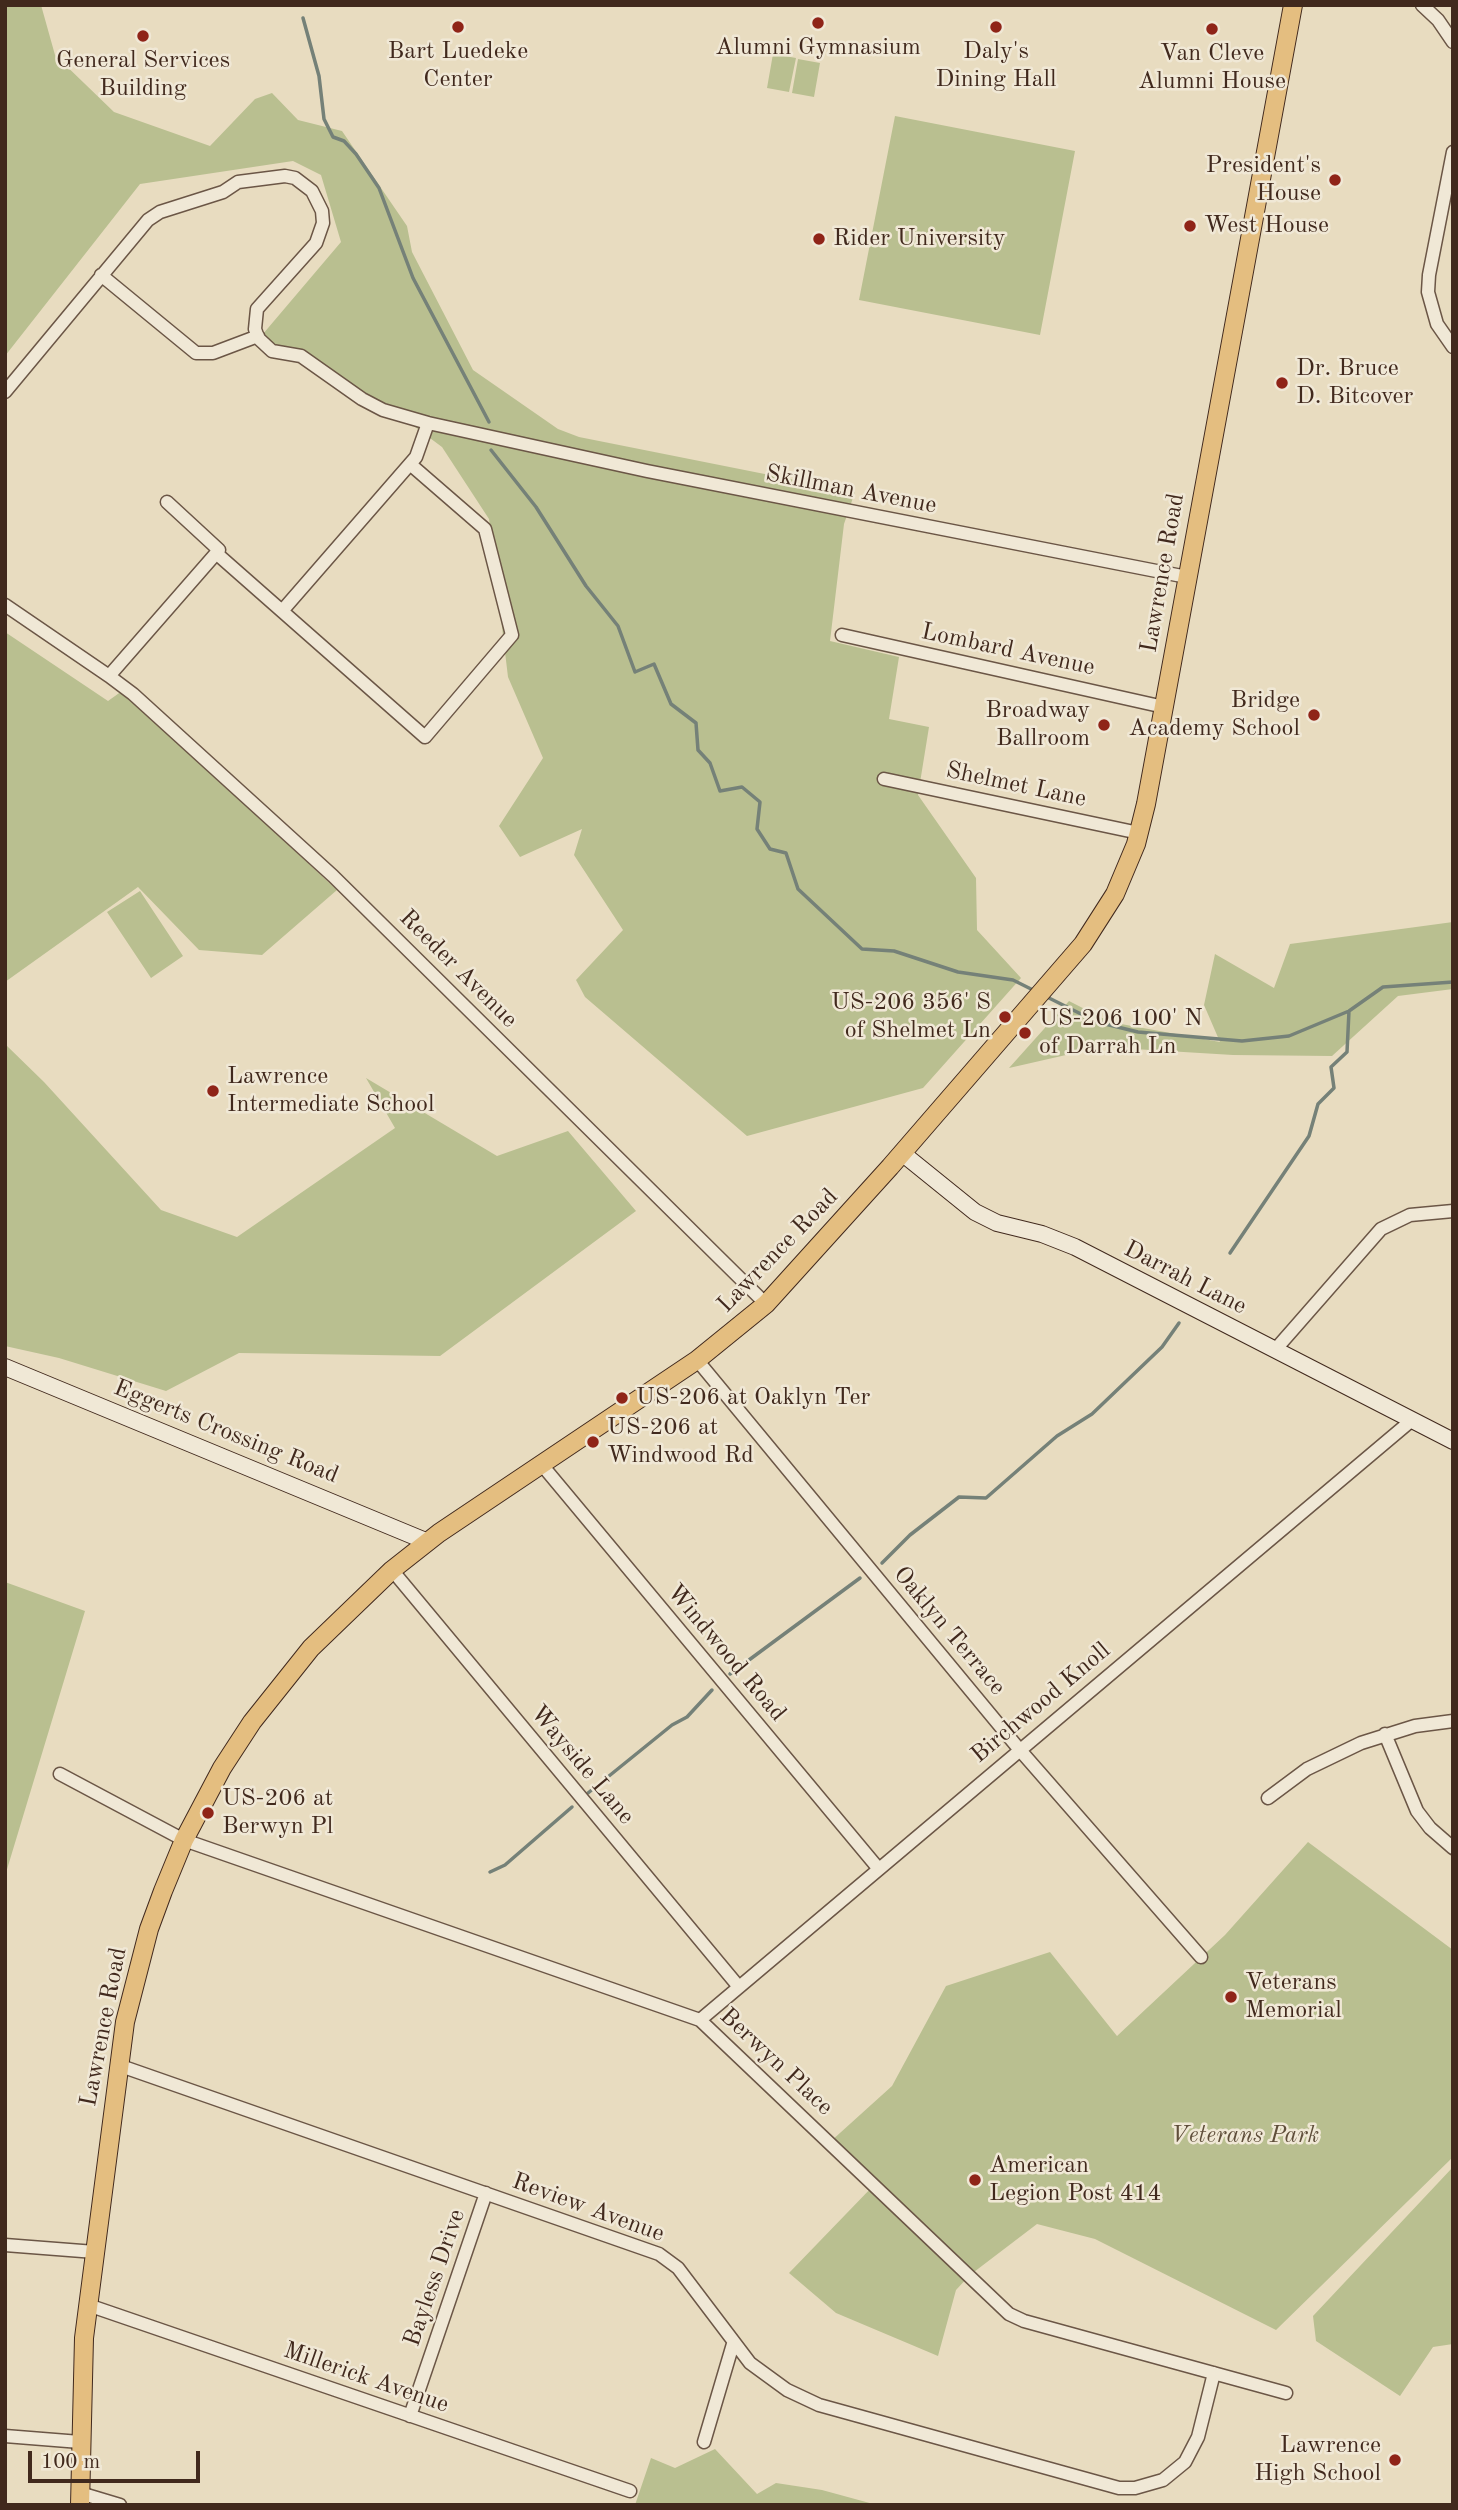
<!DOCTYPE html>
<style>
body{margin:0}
#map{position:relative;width:1458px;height:2510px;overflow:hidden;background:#e8dcc0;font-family:"Old Standard TT",serif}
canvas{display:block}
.frame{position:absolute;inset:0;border:7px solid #41291d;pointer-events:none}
.scale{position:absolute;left:28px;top:2451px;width:172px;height:32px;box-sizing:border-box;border:4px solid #41291d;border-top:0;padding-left:9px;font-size:21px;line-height:24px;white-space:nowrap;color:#41291d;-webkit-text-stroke:5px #f0e8d6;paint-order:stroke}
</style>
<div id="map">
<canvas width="1458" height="2510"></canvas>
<div class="frame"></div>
<div class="scale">100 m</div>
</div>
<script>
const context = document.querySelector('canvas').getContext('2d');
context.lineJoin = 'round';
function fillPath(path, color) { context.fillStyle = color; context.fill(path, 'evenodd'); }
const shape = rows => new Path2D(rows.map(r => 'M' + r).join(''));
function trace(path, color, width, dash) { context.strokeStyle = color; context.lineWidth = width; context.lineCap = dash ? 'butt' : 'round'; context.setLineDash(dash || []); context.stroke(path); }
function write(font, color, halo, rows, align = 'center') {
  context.font = font + ' "Old Standard TT",serif'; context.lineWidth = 5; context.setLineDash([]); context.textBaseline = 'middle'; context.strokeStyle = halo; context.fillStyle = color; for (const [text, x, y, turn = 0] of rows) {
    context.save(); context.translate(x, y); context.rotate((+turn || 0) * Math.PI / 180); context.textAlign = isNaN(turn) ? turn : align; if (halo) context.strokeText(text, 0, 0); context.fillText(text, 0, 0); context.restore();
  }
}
fillPath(shape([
 [5,5,41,5,55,55,114,112,210,146,255,99,272,93,298,120,342,131,407,226,412,252,473,370,558,429,579,437,855,492,844,524,830,641,899,657,889,719,929,727,918,795,976,878,977,930,1021,978,923,1088,747,1136,585,997,576,980,623,930,574,855,582,829,520,857,499,826,543,758,508,677,489,519,442,447,403,418,257,341,341,242,321,175,293,161,140,184,5,356],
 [773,54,796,58,789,92,767,88],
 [798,59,820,63,814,97,792,93],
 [895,116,1075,151,1040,335,859,300],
 [5,632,108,701,122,691,337,890,262,955,199,950,138,887,5,982],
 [140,891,183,956,151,978,107,912],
 [1453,922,1453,989,1398,996,1332,1056,1233,1055,1101,1047,1009,1068,1069,1001,1110,1022,1220,1042,1204,1005,1215,954,1274,988,1290,944],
 [5,1044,44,1082,161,1210,237,1237,395,1128,366,1078,497,1156,568,1131,636,1211,440,1356,239,1353,166,1391,59,1358,5,1346],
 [5,1582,85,1611,5,1876],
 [1308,1842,1453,1950,1453,2157,1276,2330,1095,2239,1037,2224,970,2275,956,2290,938,2356,836,2313,789,2273,874,2185,830,2142,892,2086,946,1986,1050,1952,1117,2036,1225,1935],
 [1453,2167,1453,2344,1433,2347,1400,2396,1316,2341,1313,2316],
 [715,2449,757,2494,776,2483,822,2490,877,2505,635,2505,651,2458,675,2468]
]), '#b9bf90');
trace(shape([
 [303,18,319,76,324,119,333,137,344,141,356,154,379,188,413,278,489,422],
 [491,450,536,507,586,586,618,626,635,672,654,664,671,704,696,723,698,750,710,763,720,791,742,787,760,802,757,829,770,849,786,853,798,889,862,949,894,951,958,972,1013,980,1035,991],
 [1045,996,1097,1022,1138,1032,1242,1041,1289,1036,1349,1011,1383,987,1453,982],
 [1230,1253,1309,1136,1318,1104,1334,1088,1331,1067,1347,1052,1349,1011],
 [882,1563,910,1535,959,1497,986,1498,1057,1436,1092,1414,1162,1347,1179,1323],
 [730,1674,860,1578],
 [588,1793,672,1725,687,1717,712,1690],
 [490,1872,505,1865,572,1807]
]), '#758178', 3.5);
const street = shape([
 [1422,5,1438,20,1453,42],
 [1453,152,1429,275,1428,292,1437,324,1453,347],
 [101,275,196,353,213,353,258,336],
 [5,392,148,220,160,212,223,192,238,182,285,176,295,178,312,191,322,211,323,223,316,243,257,309,255,329,258,338,272,351,301,356,362,399,383,410,428,423,647,471,1187,577],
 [216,553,425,737,512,635,485,529,410,464],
 [5,605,109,676,219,550,167,502],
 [282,611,416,457,428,423],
 [842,635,1164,707],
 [109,676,133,694,333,876,766,1304],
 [884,779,1139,833],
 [1275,1350,1381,1229,1410,1215,1453,1211],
 [697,1360,1019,1749,1201,1957],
 [542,1465,878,1868],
 [392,1570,739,1987],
 [1385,1734,1417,1811,1430,1828,1453,1848],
 [60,1774,184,1840,700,2020,1009,2314,1024,2321,1286,2393],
 [1268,1798,1307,1769,1361,1743,1415,1726,1453,1721],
 [700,2020,1412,1420],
 [118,2065,659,2254,678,2268,750,2363,787,2390,819,2405,1119,2488,1135,2488,1163,2480,1185,2462,1198,2437,1214,2373],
 [5,2245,95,2252],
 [88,2305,630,2491],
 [410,2416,486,2193],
 [5,2436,80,2442],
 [704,2442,733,2344],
 [80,2493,120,2505]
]);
const secondary = shape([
 [902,1153,975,1212,997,1223,1042,1234,1075,1247,1453,1441],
 [5,1367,428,1542]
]);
const primary = shape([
 [80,2505,84,2338,125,2022,149,1929,163,1891,184,1840,222,1768,252,1722,311,1648,392,1570,439,1533,697,1360,766,1304,890,1167,1083,944,1115,894,1136,844,1146,804,1293,5]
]);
trace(street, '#6b5646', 15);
trace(secondary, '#41291d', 18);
trace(primary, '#41291d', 20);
trace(street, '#f0e8d6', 12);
trace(secondary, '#f0e8d6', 16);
trace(primary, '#e4be80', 18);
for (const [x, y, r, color] of [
 [818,23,7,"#8f2418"],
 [458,27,7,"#8f2418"],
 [996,27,7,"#8f2418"],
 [1212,29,7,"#8f2418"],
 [143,36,7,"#8f2418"],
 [1335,180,7,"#8f2418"],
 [1190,226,7,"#8f2418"],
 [819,239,7,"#8f2418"],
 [1282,383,7,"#8f2418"],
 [1314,715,7,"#8f2418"],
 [1104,725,7,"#8f2418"],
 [1005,1017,7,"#8f2418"],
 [1025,1033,7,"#8f2418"],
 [213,1091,7,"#8f2418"],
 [622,1398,7,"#8f2418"],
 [593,1442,7,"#8f2418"],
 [208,1813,7,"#8f2418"],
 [1231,1997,7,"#8f2418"],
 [975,2180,7,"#8f2418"],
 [1395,2460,7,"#8f2418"]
]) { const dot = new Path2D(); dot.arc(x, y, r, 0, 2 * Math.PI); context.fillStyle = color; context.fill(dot); trace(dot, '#f0e8d6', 2.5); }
write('24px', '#41291d', '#f0e8d6', [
 ["Alumni Gymnasium",818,48,"center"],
 ["Bart Luedeke",458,52,"center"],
 ["Center",458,80,"center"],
 ["Daly's",996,52,"center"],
 ["Dining Hall",996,80,"center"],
 ["Van Cleve",1212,54,"center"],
 ["Alumni House",1212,82,"center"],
 ["General Services",143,61,"center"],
 ["Building",143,89,"center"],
 ["President's",1321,166,"right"],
 ["House",1321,194,"right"],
 ["West House",1204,226],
 ["Rider University",833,239],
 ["Dr. Bruce",1296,369],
 ["D. Bitcover",1296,397],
 ["Bridge",1300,701,"right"],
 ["Academy School",1300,729,"right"],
 ["Broadway",1090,711,"right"],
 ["Ballroom",1090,739,"right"],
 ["US-206 356' S",991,1003,"right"],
 ["of Shelmet Ln",991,1031,"right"],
 ["US-206 100' N",1039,1019],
 ["of Darrah Ln",1039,1047],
 ["Lawrence",227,1077],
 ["Intermediate School",227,1105],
 ["US-206 at Oaklyn Ter",636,1398],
 ["US-206 at",607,1428],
 ["Windwood Rd",607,1456],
 ["US-206 at",222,1799],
 ["Berwyn Pl",222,1827],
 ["Veterans",1245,1983],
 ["Memorial",1245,2011],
 ["American",989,2166],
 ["Legion Post 414",989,2194],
 ["Lawrence",1381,2446,"right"],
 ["High School",1381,2474,"right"]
], 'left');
write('24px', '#41291d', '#f0e8d6', [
 ["Skillman Avenue",851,490,11],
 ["Lawrence Road",1163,573,-80],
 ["Lombard Avenue",1008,650,12],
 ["Shelmet Lane",1016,785,12],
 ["Reeder Avenue",458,969,45],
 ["Lawrence Road",778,1251,-46],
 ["Darrah Lane",1185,1278,27],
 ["Eggerts Crossing Road",226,1432,22],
 ["Oaklyn Terrace",949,1631,50],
 ["Windwood Road",726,1653,50],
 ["Birchwood Knoll",1041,1703,-40],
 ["Wayside Lane",582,1765,50],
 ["Lawrence Road",104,2027,-79],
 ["Berwyn Place",776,2062,43],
 ["Review Avenue",588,2208,20],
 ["Bayless Drive",435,2278,-71],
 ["Millerick Avenue",366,2378,19]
]);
write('italic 24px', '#5f4e3a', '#f0e8d6', [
 ["Veterans Park",1245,2136]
]);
</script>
